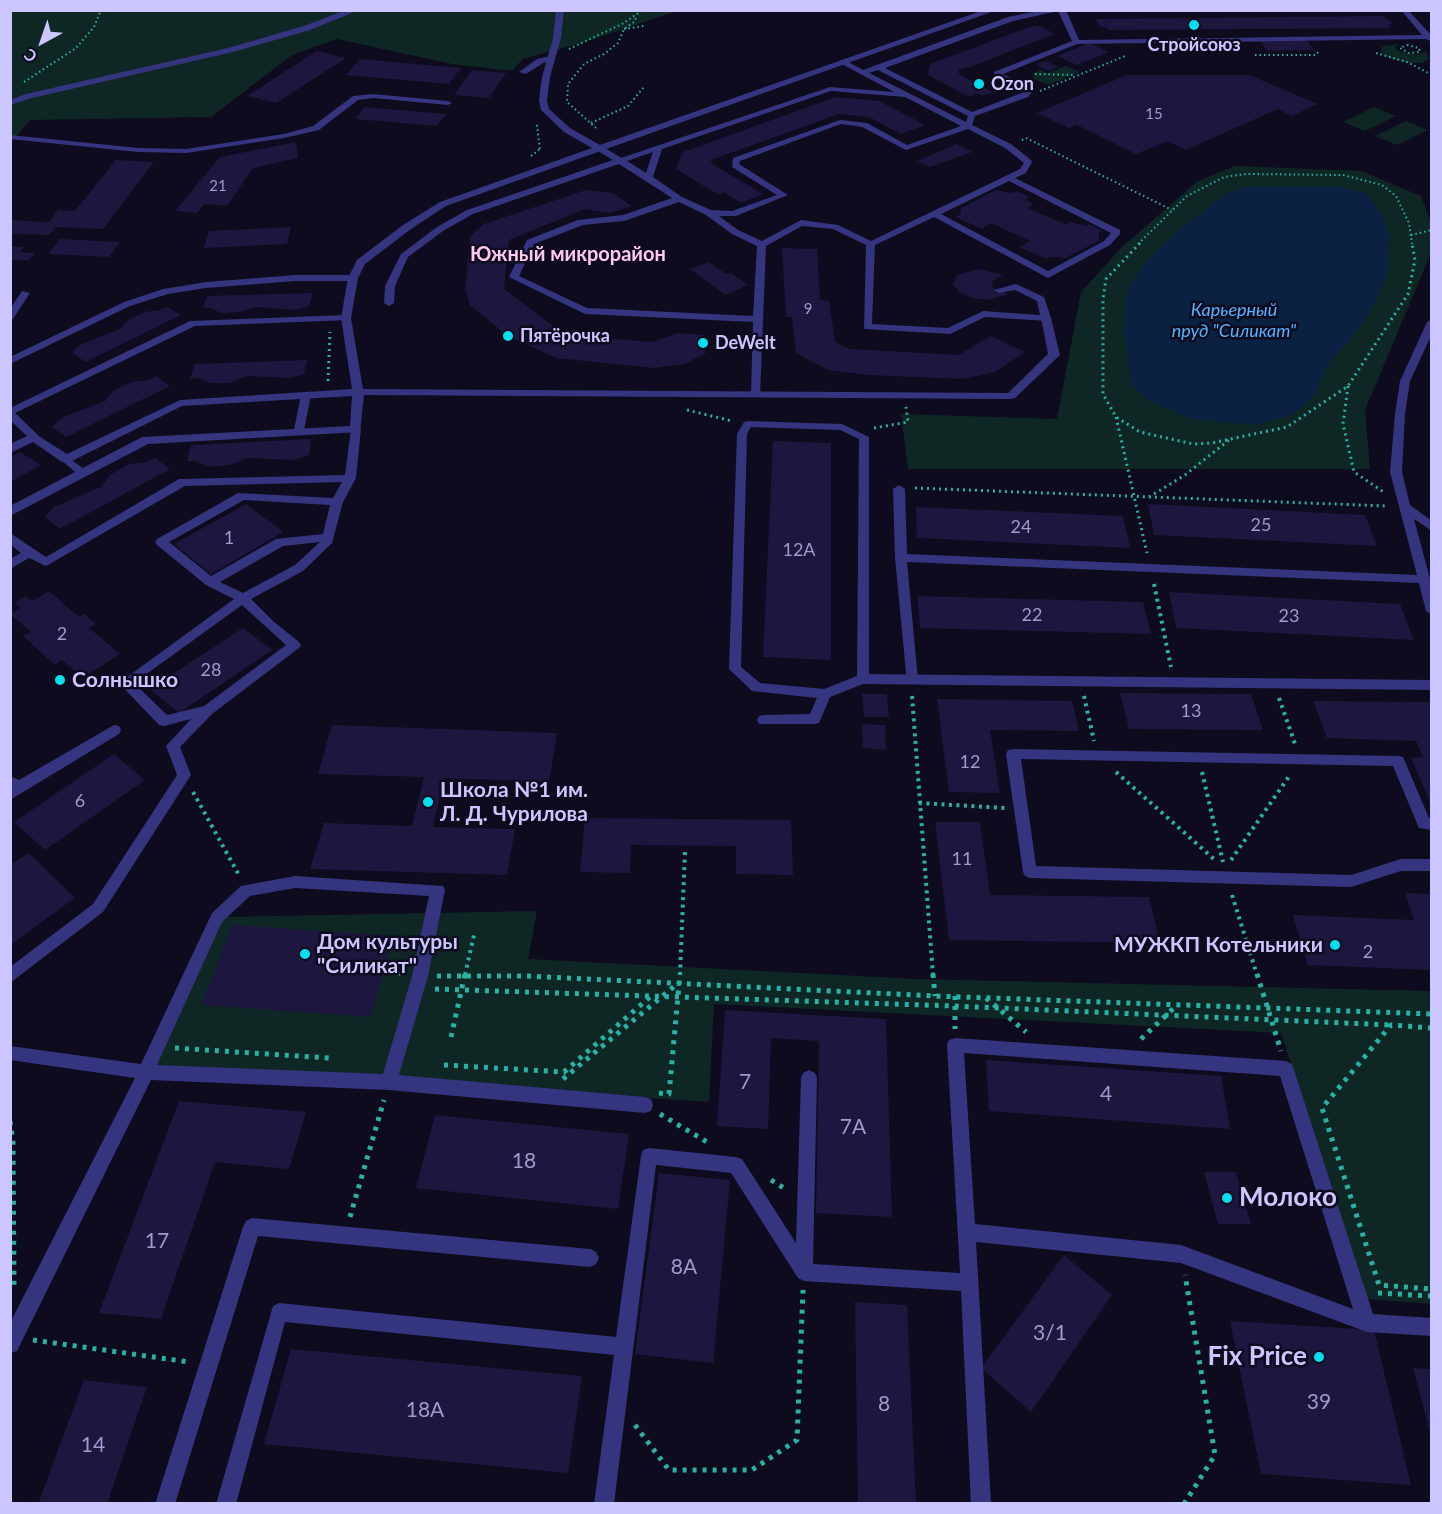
<!DOCTYPE html>
<meta charset="utf-8">
<style>
body{margin:0}
#map{position:relative;width:1442px;height:1514px;overflow:hidden;background:#0d0b1d;font-family:Lato,sans-serif}
canvas{display:block}
.frame{position:absolute;inset:0;border:12px solid #cbc6ff;pointer-events:none}
.north{position:absolute;left:12px;top:12px;width:60px;height:60px;-webkit-text-stroke:4px #0d0b1d;paint-order:stroke;rotate:220deg;font-size:16px;font-weight:700;line-height:24px;text-align:center;color:#cbc6ff}
.north::after{content:'';display:block;margin:auto;width:21px;height:27px;background:#cbc6ff;clip-path:polygon(50% 0,100% 100%,50% 72%,0 100%)}
</style>
<div id="map">
<canvas width="1442" height="1514"></canvas>
<div class="frame"></div>
<div class="north">С</div>
</div>
<script>
const context = document.querySelector('canvas').getContext('2d');
context.lineJoin = 'round';
function fillPath(path, color) { context.fillStyle = color; context.fill(path, 'evenodd'); }
const shape = rows => new Path2D(rows.map(r => 'M' + r).join(''));
function trace(path, color, width, dash) { context.strokeStyle = color; context.lineWidth = width; context.lineCap = dash ? 'butt' : 'round'; context.setLineDash(dash || []); context.stroke(path); }
function write(font, color, halo, rows, align = 'center') {
  context.font = font + ' Lato,sans-serif'; context.lineWidth = 5; context.setLineDash([]); context.textBaseline = 'middle'; context.strokeStyle = halo; context.fillStyle = color; for (const [text, x, y, turn = 0] of rows) {
    context.save(); context.translate(x, y); context.rotate((+turn || 0) * Math.PI / 180); context.textAlign = isNaN(turn) ? turn : align; if (halo) context.strokeText(text, 0, 0); context.fillText(text, 0, 0); context.restore();
  }
}
fillPath(shape([
 [11,11,677,11,585,42,523,59,512,71,452,64,337,39,292,55,211,117,30,120,11,142],
 [1399,44,1395,47,1398,51,1418,55,1426,51,1429,59,1422,63,1409,63,1390,59,1382,54,1381,48,1384,46],
 [1066,66,1080,72,1048,85,1034,79,1033,73,1041,70,1047,73],
 [1374,107,1396,116,1365,131,1343,122],
 [1406,121,1428,130,1397,145,1375,136],
 [1235,166,1361,171,1421,196,1431,223,1431,253,1365,410,1370,469,908,469,901,414,1057,419,1081,292,1122,247,1198,181],
 [537,911,528,959,917,979,1431,991,1431,1304,1367,1299,1281,1033,714,1004,709,1102,157,1065,222,917]
]), '#0e2725');
fillPath(shape([
 [1254,187,1340,187,1367,193,1384,218,1390,239,1388,271,1379,295,1367,316,1349,341,1330,361,1315,393,1303,407,1287,417,1254,425,1191,419,1149,401,1132,385,1124,331,1126,299,1130,285,1149,258,1184,226,1226,194,1241,188]
]), '#0a2141');
fillPath(shape([
 [1383,16,1394,24,1388,24,1391,28,1108,30,1106,27,1100,27,1096,19],
 [1032,26,1040,26,1055,34,970,67,959,69,959,74,993,92,982,96,977,93,969,97,928,75,930,64],
 [1306,39,1314,50,1267,51,1260,40],
 [1089,43,1109,52,1077,65,1057,56],
 [317,51,346,58,276,103,247,96],
 [360,59,461,68,449,84,346,75],
 [1045,61,1059,67,1049,71,1035,64],
 [472,70,506,73,489,98,454,95],
 [1127,75,1249,75,1318,104,1292,116,1278,109,1186,150,1168,141,1136,154,1077,125,1069,128,1037,113],
 [836,97,879,101,925,125,901,134,869,117,839,114,711,160,712,164,763,194,741,203,724,192,719,195,676,169,683,152],
 [365,107,446,114,437,126,355,119],
 [296,142,298,158,253,168,227,206,205,204,197,213,175,211,220,157],
 [957,144,972,152,930,167,917,161],
 [116,160,154,162,103,229,56,227,49,235,10,234,10,220,49,222,58,210,75,211],
 [586,190,613,193,632,206,610,213,585,209,509,240,504,289,565,335,652,342,678,333,704,335,705,354,684,364,654,368,556,358,508,336,470,305,465,289,470,236,484,224],
 [996,190,1010,193,1017,191,1030,197,1025,200,1031,202,1032,205,1028,208,1067,225,1071,222,1086,226,1089,224,1102,231,1099,233,1099,241,1065,258,1051,257,1047,259,1019,247,1030,241,991,223,982,229,955,217,960,215,961,208],
 [291,227,287,244,204,248,209,231],
 [60,239,120,242,109,257,48,254],
 [10,246,24,247,20,252,35,253,29,260,10,260],
 [782,248,817,249,820,300,829,301,835,342,850,349,959,355,991,336,1025,352,995,372,963,379,868,375,828,370,796,353,792,317,786,317],
 [709,262,726,274,731,273,748,285,725,295,690,269],
 [978,269,1003,275,991,282,993,284,992,287,1008,294,988,300,972,298,959,292,953,284,957,275],
 [313,293,309,306,296,310,256,307,240,312,221,313,211,308,203,308,207,296],
 [167,307,181,315,85,362,72,352,80,345,120,329,128,320,145,312,160,310],
 [307,360,304,374,290,378,247,376,230,383,210,383,199,378,190,379,195,364],
 [156,376,170,386,66,437,52,427,61,418,105,401,114,390,132,382,148,380],
 [311,439,309,455,294,460,248,458,230,465,208,467,196,461,187,461,191,445],
 [773,441,831,443,831,660,763,657],
 [20,452,41,465,10,482,10,457],
 [155,458,170,469,60,529,45,517,54,507,101,487,110,475,129,464,147,462],
 [246,504,283,532,211,574,174,544],
 [1148,504,1365,515,1377,546,1154,535],
 [916,507,1123,516,1130,548,917,538],
 [49,591,79,617,84,614,96,624,89,628,120,654,83,678,62,660,55,665,23,636,31,632,10,614,21,608,15,602,26,596,32,601],
 [1169,592,1400,604,1414,640,1176,628],
 [917,596,1143,602,1151,634,920,628],
 [243,628,272,650,179,713,150,689],
 [1120,693,1251,694,1263,730,1129,729],
 [862,694,887,694,889,717,864,717],
 [937,699,1072,701,1079,731,990,730,1000,793,949,792],
 [1313,701,1432,702,1432,800,1429,800,1411,758,1423,757,1416,741,1327,738],
 [862,724,885,725,886,750,863,748],
 [332,725,557,733,549,782,444,778,433,827,515,829,507,875,310,869,324,823,412,826,424,777,318,774],
 [114,754,145,780,45,850,14,822],
 [585,818,791,820,793,875,736,874,736,846,631,845,630,873,580,872],
 [935,822,980,822,990,895,1149,897,1160,943,949,940],
 [29,853,75,898,10,945,10,865],
 [1405,893,1432,894,1432,970,1308,965,1293,915,1414,920],
 [232,925,393,936,371,1017,202,1005],
 [725,1010,886,1019,892,1217,816,1213,819,1041,771,1038,768,1129,717,1126],
 [986,1060,1221,1076,1230,1129,989,1111],
 [179,1101,306,1112,289,1169,215,1162,161,1319,99,1313],
 [435,1115,629,1134,618,1209,416,1188],
 [1204,1172,1236,1172,1251,1224,1218,1224],
 [659,1173,730,1180,713,1363,635,1354],
 [1064,1255,1112,1295,1031,1412,981,1368],
 [855,1302,907,1305,916,1504,858,1504],
 [1230,1321,1374,1330,1411,1485,1261,1474],
 [291,1349,582,1376,568,1473,264,1444],
 [1413,1368,1432,1369,1432,1436,1431,1436],
 [84,1380,147,1387,107,1504,38,1504]
]), '#1d163e');
trace(shape([
 [624,29,644,26],
 [1407,45,1419,48,1420,52,1409,53,1400,48,1407,45],
 [569,49,622,24,643,10],
 [1376,53,1407,62,1432,75],
 [1255,55,1316,55,1318,52],
 [1035,74,1075,75],
 [24,82,76,48,94,27,101,10],
 [1040,91,1125,56],
 [591,123,628,106,644,87],
 [537,125,540,151],
 [596,128,567,102,568,84,584,64,604,54,618,43,624,29,634,22,637,16],
 [1022,140,1026,138,1172,210],
 [531,156,540,149],
 [1411,235,1432,230],
 [1138,244,1187,196,1224,177,1246,174,1343,175,1382,185,1396,196,1409,223,1412,244]
]), '#29b1a5', 2, [1.5, 3]);
trace(shape([
 [1140,243,1106,279,1103,299,1103,394,1116,417,1140,432,1193,444,1212,443,1287,427,1348,386,1408,294,1415,260,1412,243],
 [328,381,330,332],
 [1348,386,1343,424,1354,472,1385,493],
 [687,410,732,421],
 [1116,417,1147,553],
 [874,428,908,422,906,407],
 [915,488,1387,506],
 [1149,497,1185,475,1229,440]
]), '#29b1a5', 3, [2, 4]);
trace(shape([
 [1154,584,1171,667],
 [912,696,933,975],
 [1084,696,1094,741],
 [1279,698,1295,744],
 [1116,772,1214,859],
 [1202,772,1223,862],
 [193,792,240,877],
 [919,803,1005,808],
 [1231,860,1290,775],
 [1232,895,1257,975],
 [383,971,403,974],
 [465,975,474,935],
 [680,975,685,851]
]), '#29b1a5', 4, [3, 4.5]);
trace(shape([
 [933,974,935,996],
 [1257,974,1281,1051],
 [437,976,527,976,935,996,1432,1014],
 [435,989,954,1006,1391,1025],
 [955,996,955,1029],
 [986,998,1026,1032],
 [1432,1028,1391,1025,1322,1108,1379,1285,1432,1289],
 [451,1037,465,974],
 [1141,1039,1177,1005],
 [175,1048,329,1058],
 [444,1065,564,1072,651,996],
 [563,1079,677,984],
 [659,1093,669,1094,680,974],
 [660,1114,707,1142],
 [10,1121,13,1143,14,1288],
 [771,1180,787,1190],
 [350,1217,384,1100],
 [1378,1293,1432,1296],
 [33,1340,189,1362],
 [635,1425,669,1470,752,1470,797,1440,803,1290],
 [1184,1504,1215,1455,1185,1275]
]), '#29b1a5', 5, [4, 6]);
fillPath(shape([
 [1043,10,1066,10,1079,40,1422,35,1401,10,1408,10,1432,36,1432,42,1426,39,1077,44,1003,74,1027,86,1032,92,1028,97,975,116,972,125,1011,144,1031,160,1032,162,1026,173,1015,178,1120,230,1120,234,1110,245,1048,278,934,217,875,245,872,324,948,328,983,311,1040,315,1037,301,1015,290,999,293,994,290,1016,284,1044,297,1051,318,1046,321,985,317,950,334,864,329,866,245,833,229,802,226,766,246,760,396,756,397,751,394,753,322,585,314,509,277,527,240,578,220,623,215,672,198,619,164,473,214,443,231,408,257,395,286,394,303,389,306,384,303,385,286,401,254,437,227,467,210,613,160,596,150,596,146,602,146,621,158,830,87,894,92,838,62,845,60,863,70,1008,17,1043,10],
 [1058,11,1072,41,994,72,994,76,1024,92,972,112,885,68,1013,21,1058,11],
 [878,70,968,116,966,122,869,73,878,70],
 [831,91,905,97,961,126,907,145,867,123,840,120,733,158,732,167,777,195,732,211,711,210,682,197,653,177,662,149,831,91],
 [841,124,862,127,906,150,968,129,1005,148,1024,163,1020,169,871,241,838,225,801,220,762,241,738,230,719,216,736,216,788,195,739,164,740,161,841,124],
 [653,152,646,173,627,161,653,152],
 [1009,181,1111,233,1104,241,1048,271,941,214,1009,181],
 [679,202,706,215,732,234,757,246,753,316,587,308,519,276,534,244,583,225,624,221,679,202],
 [551,56,555,58,554,60,543,63,526,74,519,72,537,59,551,56],
 [373,94,448,101,452,103,448,105,373,98,358,100,319,130,284,138,186,153,138,152,10,139,10,135,138,148,186,149,284,134,313,126,353,96,373,94],
 [296,275,353,275,358,278,353,281,296,281,206,288,168,294,130,306,10,364,10,357,124,302,163,289,206,282,296,275],
 [22,291,30,293,13,319,10,320,10,309,22,291],
 [346,315,349,316,349,320,195,326,15,413,38,435,38,439,30,439,10,420,10,408,190,321,346,315],
 [1432,319,1432,334,1410,381,1405,414,1402,472,1410,505,1432,521,1432,531,1414,519,1432,586,1432,615,1426,611,1419,583,907,562,918,680,917,683,907,683,895,558,893,489,899,485,905,489,907,554,1417,575,1390,472,1395,414,1400,381,1427,322,1432,319],
 [306,392,311,395,304,430,299,433,294,430,301,395,306,392],
 [748,421,842,424,869,437,869,679,868,682,830,697,819,723,814,724,759,724,757,720,759,716,764,715,810,714,817,698,752,691,729,669,737,434,744,422,748,421],
 [751,427,840,430,859,439,857,676,824,689,760,683,741,667,747,434,751,427],
 [356,426,361,429,356,478,343,502,332,543,303,571,251,599,273,621,299,642,301,645,299,648,212,714,180,747,191,775,103,912,10,983,10,967,93,904,177,775,166,746,191,719,164,726,159,725,119,683,234,599,206,585,157,545,155,542,157,539,238,493,333,498,342,482,185,486,46,566,29,558,10,569,10,559,21,553,10,544,10,533,46,557,179,479,345,475,351,429,356,426],
 [244,500,330,505,323,534,276,539,211,576,169,542,244,500],
 [320,542,295,565,243,593,220,582,283,546,320,542],
 [242,605,286,645,204,706,167,715,134,683,242,605],
 [66,456,87,471,87,475,79,475,62,461,62,457,66,456],
 [114,725,119,726,121,730,119,734,10,800,10,776,19,780,114,725],
 [1013,749,1398,756,1403,757,1429,818,1432,818,1432,830,1419,828,1393,766,1021,759,1036,866,1351,875,1401,859,1432,859,1432,871,1401,871,1351,887,1030,878,1025,876,1023,872,1006,754,1008,750,1013,749],
 [295,876,443,886,445,890,428,976,399,1075,645,1097,651,1099,653,1105,651,1111,645,1113,389,1090,151,1080,17,1351,10,1353,10,1323,135,1078,10,1060,10,1046,141,1064,212,913,241,886,295,876],
 [295,888,429,896,412,976,383,1074,157,1065,222,922,250,896,295,888],
 [955,1038,1286,1061,1292,1064,1373,1314,1432,1318,1432,1336,1367,1332,1181,1263,976,1242,991,1504,971,1504,961,1291,804,1281,798,1278,731,1173,656,1165,614,1504,594,1504,614,1355,285,1322,236,1504,216,1504,273,1306,279,1303,616,1337,641,1156,643,1150,649,1148,736,1157,742,1159,796,1243,801,1078,803,1073,809,1070,815,1073,817,1078,813,1264,960,1273,947,1045,949,1040,955,1038],
 [964,1053,1280,1076,1353,1309,1181,1245,975,1224,964,1053],
 [252,1218,590,1249,596,1252,599,1258,596,1264,590,1267,258,1236,175,1504,155,1504,243,1227,246,1221,252,1218]
]), '#35347e');
fillPath(shape([
 [346,10,359,10,310,30,233,52,32,98,10,105,10,100,26,94,228,48,304,26,346,10],
 [556,10,564,10,561,38,550,77,547,100,549,109,570,128,600,145,984,10,997,10,446,206,411,229,365,264,358,278,351,318,363,389,1008,393,1048,354,1041,318,1046,315,1051,318,1060,355,1015,398,1011,399,364,395,360,432,148,444,10,516,10,506,142,437,350,426,352,396,182,406,70,462,62,462,33,442,10,453,10,444,34,433,67,454,180,400,352,389,341,318,348,278,357,260,403,225,440,202,592,148,564,132,541,110,539,100,542,77,553,38,556,10],
 [863,674,1432,680,1432,690,863,684,856,679,863,674]
]), '#35347e');
for (const [x, y, r, color] of [
 [1194,25,6,"#00dff1"],
 [979,84,6,"#00dff1"],
 [508,336,6,"#00dff1"],
 [703,343,6,"#00dff1"],
 [60,680,6,"#00dff1"],
 [428,802,6,"#00dff1"],
 [1335,945,6,"#00dff1"],
 [305,954,6,"#00dff1"],
 [1227,1198,6,"#00dff1"],
 [1319,1357,6,"#00dff1"]
]) { const dot = new Path2D(); dot.arc(x, y, r, 0, 2 * Math.PI); context.fillStyle = color; context.fill(dot); trace(dot, '#0d0b1d', 2); }
write('15px', '#a09acf', null, [
 ["15",1154,114],
 ["21",218,186],
 ["9",808,309]
]);
write('bold 18px', '#cbc6ff', '#0d0b1d', [
 ["Стройсоюз",1194,45,"center"],
 ["Ozon",991,84],
 ["Пятёрочка",520,336],
 ["DeWelt",715,343]
], 'left');
write('italic 18px', '#54b4ff', '#0d0b1d', [
 ["Карьерный",1234,310],
 ["пруд \"Силикат\"",1234,331]
]);
write('18px', '#a09acf', null, [
 ["25",1261,525],
 ["24",1021,527],
 ["1",229,538],
 ["12А",799,550],
 ["22",1032,615],
 ["23",1289,616],
 ["2",62,634],
 ["28",211,670],
 ["13",1191,711],
 ["12",970,762],
 ["6",80,801],
 ["11",962,859],
 ["2",1368,952]
]);
write('bold 20px', '#ffc8ed', '#0d0b1d', [
 ["Южный микрорайон",568,255]
]);
write('bold 21px', '#cbc6ff', '#0d0b1d', [
 ["Солнышко",72,680],
 ["Школа №1 им.",440,790],
 ["Л. Д. Чурилова",440,814],
 ["Дом культуры",317,942],
 ["\"Силикат\"",317,966],
 ["МУЖКП Котельники",1323,945,"right"]
], 'left');
write('21px', '#a09acf', null, [
 ["7",745,1082],
 ["4",1106,1094],
 ["7А",853,1127],
 ["18",524,1161],
 ["17",157,1241],
 ["8А",684,1267],
 ["3/1",1050,1333],
 ["39",1319,1402],
 ["8",884,1404],
 ["18А",425,1410],
 ["14",93,1445]
]);
write('bold 26px', '#cbc6ff', '#0d0b1d', [
 ["Молоко",1239,1198],
 ["Fix Price",1307,1357,"right"]
], 'left');
</script>
